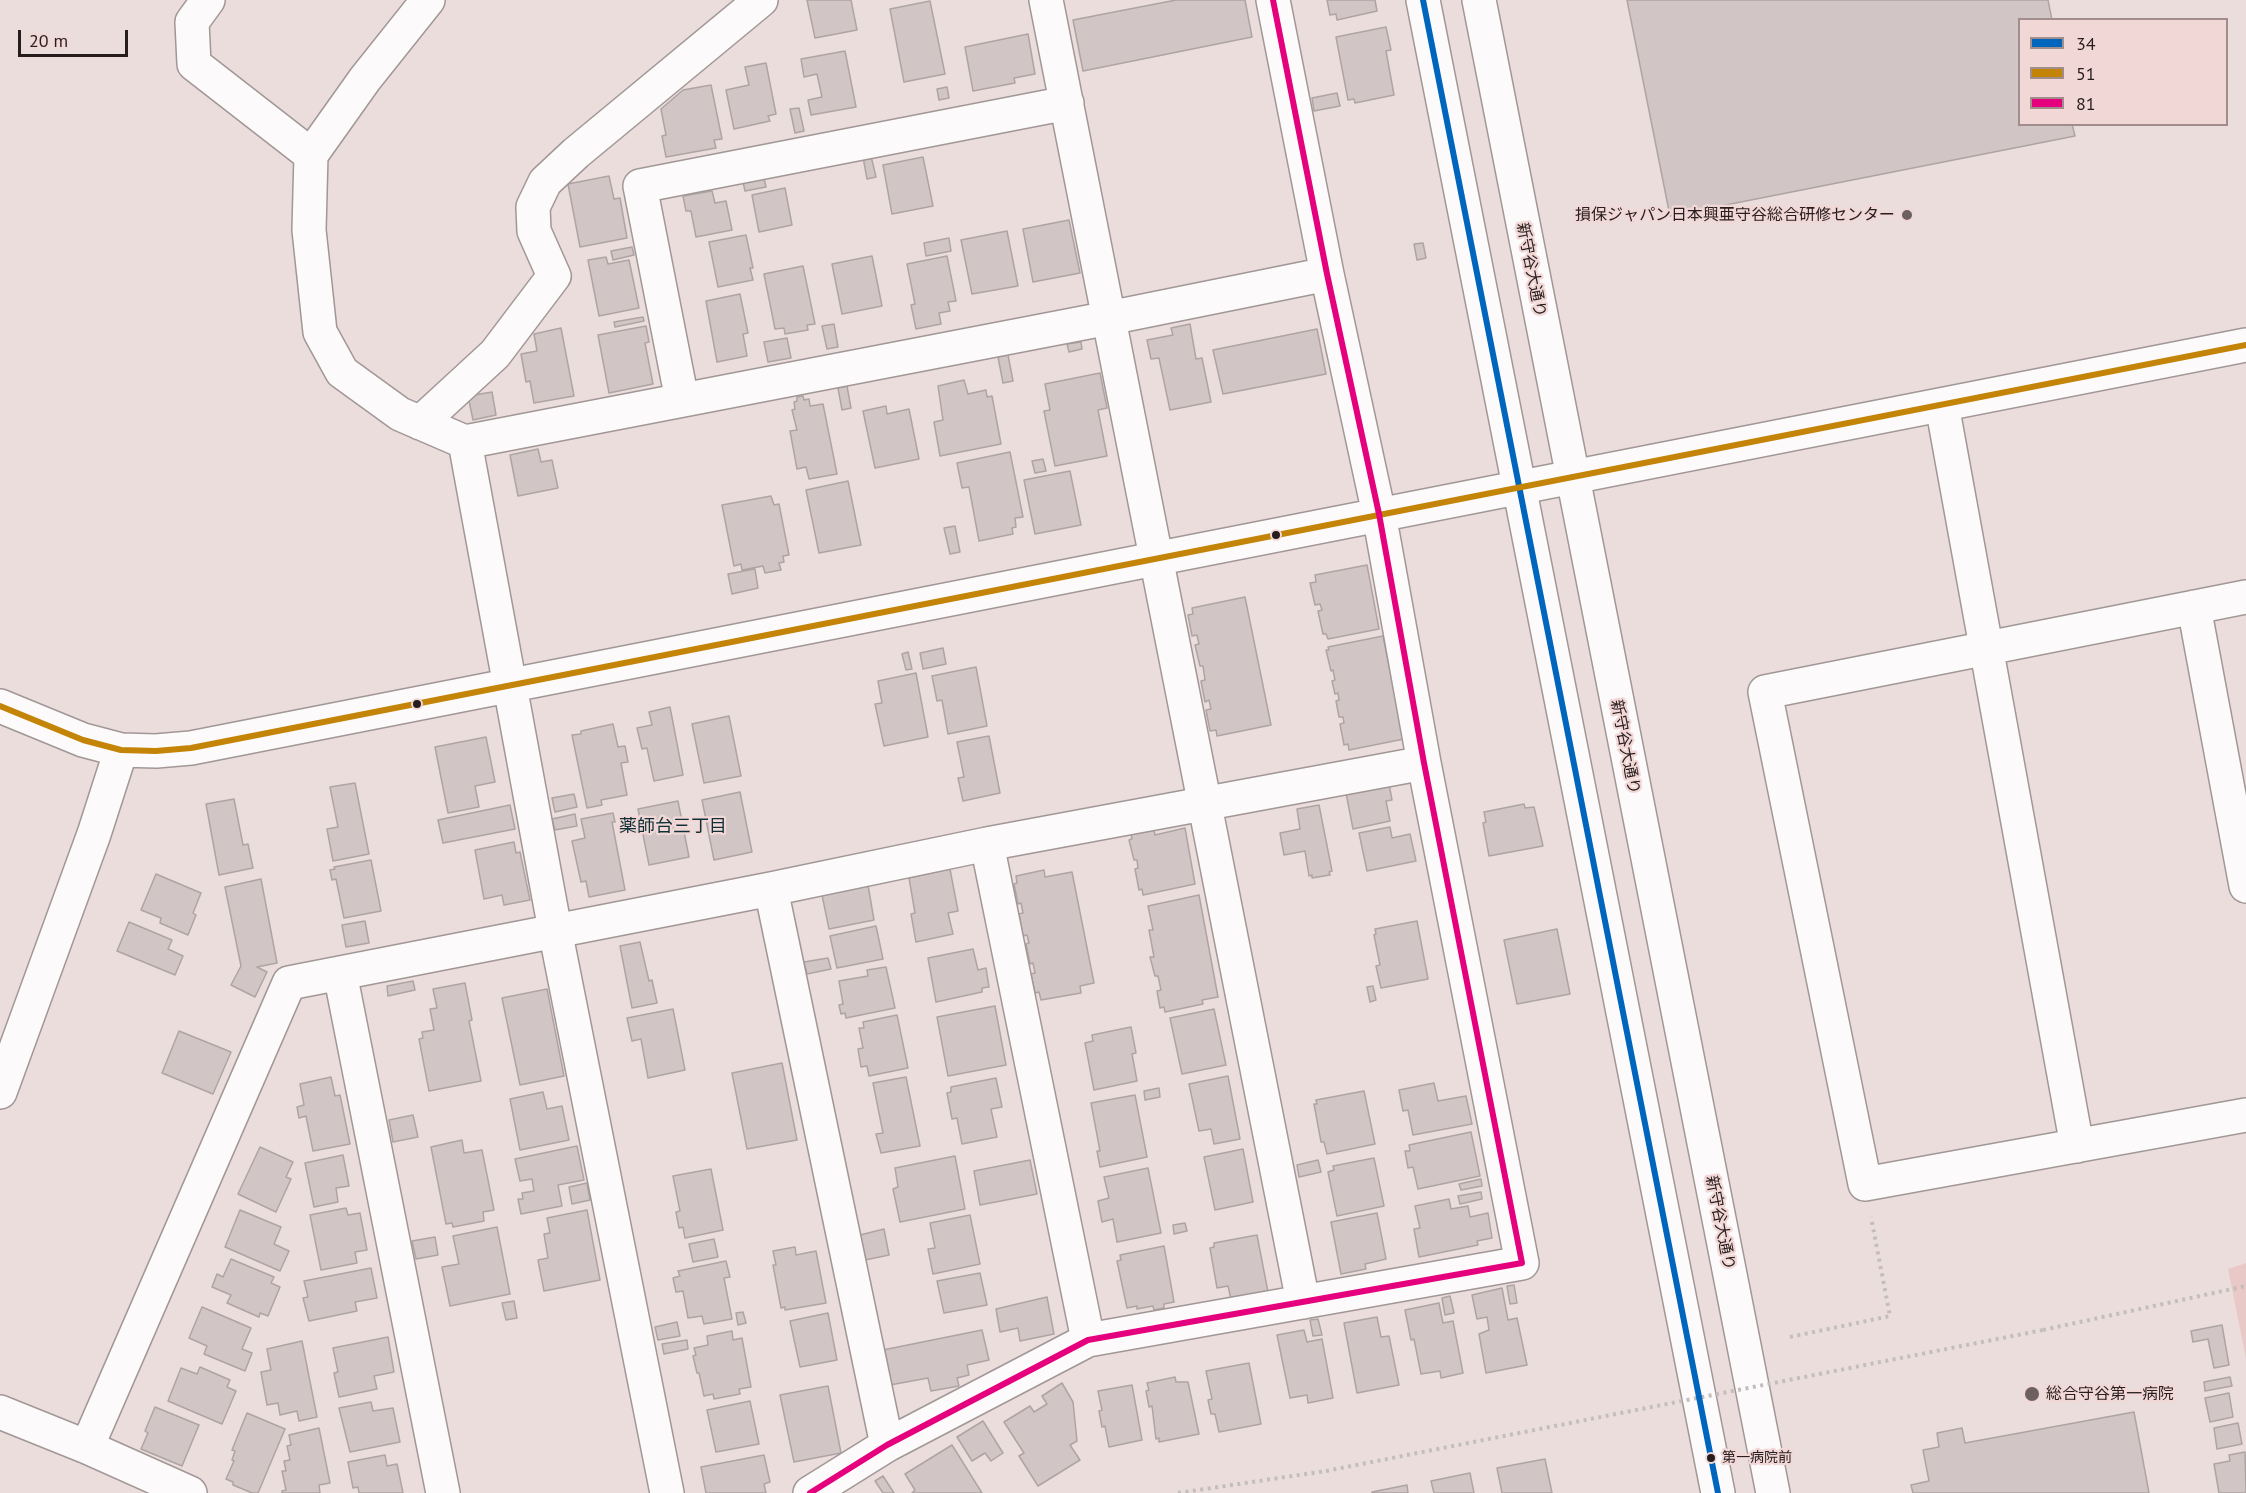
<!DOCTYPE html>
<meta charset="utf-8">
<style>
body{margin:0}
#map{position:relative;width:2246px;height:1493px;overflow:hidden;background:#ebdddc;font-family:"PT Sans",sans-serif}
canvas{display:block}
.legend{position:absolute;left:2018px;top:18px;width:210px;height:108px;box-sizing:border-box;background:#f1d8d6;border:2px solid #a08d8c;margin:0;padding:8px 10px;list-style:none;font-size:18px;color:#271d1d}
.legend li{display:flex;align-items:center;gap:12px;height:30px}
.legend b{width:30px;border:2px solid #a08d8c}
.scale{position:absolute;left:18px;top:30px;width:110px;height:27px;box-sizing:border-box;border:3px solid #271d1d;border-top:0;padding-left:8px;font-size:18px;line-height:21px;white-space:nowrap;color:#271d1d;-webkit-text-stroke:4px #f1d8d6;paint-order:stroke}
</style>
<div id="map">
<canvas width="2246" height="1493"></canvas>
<ul class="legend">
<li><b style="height:8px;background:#0065bd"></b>34</li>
<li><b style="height:8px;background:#c38407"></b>51</li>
<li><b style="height:8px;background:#e5007d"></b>81</li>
</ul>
<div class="scale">20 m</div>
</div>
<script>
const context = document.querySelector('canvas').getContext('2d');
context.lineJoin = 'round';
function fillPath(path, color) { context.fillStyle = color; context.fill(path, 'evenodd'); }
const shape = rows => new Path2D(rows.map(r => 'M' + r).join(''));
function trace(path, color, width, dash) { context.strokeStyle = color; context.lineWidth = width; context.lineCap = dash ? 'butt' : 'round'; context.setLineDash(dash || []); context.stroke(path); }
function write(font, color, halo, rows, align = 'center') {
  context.font = font + ' "PT Sans","Noto Sans JP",sans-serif'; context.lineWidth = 4.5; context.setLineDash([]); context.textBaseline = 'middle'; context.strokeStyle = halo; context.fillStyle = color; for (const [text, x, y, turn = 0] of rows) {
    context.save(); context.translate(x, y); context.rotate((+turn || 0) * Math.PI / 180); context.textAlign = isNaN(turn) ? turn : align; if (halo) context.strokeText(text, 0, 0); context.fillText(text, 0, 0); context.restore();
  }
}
fillPath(shape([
 [2246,1263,2246,1358,2228,1269]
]), '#e8c9c7');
const building = shape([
 [807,0,851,0,857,30,815,38,807,0],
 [1176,0,1245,0,1252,37,1083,71,1073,20,1176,0],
 [1327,0,1375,0,1377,11,1337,20,1336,14,1330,15,1327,0],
 [1627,0,2048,0,2052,20,2020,20,2020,124,2072,124,2075,136,1670,216,1627,0],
 [930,1,945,74,904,82,890,9,930,1],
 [1386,27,1391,50,1386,51,1394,95,1355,103,1354,99,1348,100,1336,37,1386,27],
 [1028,34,1035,74,1014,78,1015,83,973,91,965,47,1028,34],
 [845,51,856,107,811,115,808,100,822,97,817,74,804,77,801,59,845,51],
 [766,63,776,114,768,116,770,121,734,129,726,90,749,85,745,67,766,63],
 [711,85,722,139,714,140,716,148,666,157,662,136,666,135,661,109,683,90,711,85],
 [947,87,949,98,939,100,937,89,947,87],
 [1337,93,1340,106,1314,111,1312,98,1337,93],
 [799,108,804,131,795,133,790,109,799,108],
 [871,156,876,177,867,179,863,157,871,156],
 [923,157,933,206,892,214,883,165,923,157],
 [609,176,614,199,620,198,627,238,580,247,568,184,609,176],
 [764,178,766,187,745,191,743,182,764,178],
 [785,188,792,225,759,232,752,195,785,188],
 [712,191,715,203,726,201,732,230,696,237,691,211,686,211,683,196,712,191],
 [1069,220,1080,273,1033,282,1023,229,1069,220],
 [1007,231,1018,286,972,294,961,240,1007,231],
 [746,235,753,268,750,268,753,280,718,287,709,242,746,235],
 [949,238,951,251,926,256,924,243,949,238],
 [1423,243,1426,258,1417,260,1414,244,1423,243],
 [632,247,634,255,613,260,611,251,632,247],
 [872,256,882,306,842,314,832,264,872,256],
 [947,256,956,301,948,302,950,311,939,313,941,324,916,329,911,305,915,304,907,264,947,256],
 [606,257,608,264,629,260,639,308,599,316,588,260,606,257],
 [803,266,815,324,807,325,808,330,785,334,784,328,775,329,764,274,803,266],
 [740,294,748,333,743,334,747,356,717,362,706,301,740,294],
 [643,317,644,321,615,327,614,322,643,317],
 [834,324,838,347,827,349,822,326,834,324],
 [1190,324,1196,359,1202,358,1211,402,1170,410,1159,358,1151,359,1147,340,1173,335,1171,328,1190,324],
 [646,326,649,342,645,343,653,384,609,393,598,335,646,326],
 [561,328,574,396,534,403,530,381,526,382,521,354,537,351,534,334,561,328],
 [1317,329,1326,374,1223,394,1213,350,1317,329],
 [787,338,791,358,768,362,764,342,787,338],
 [1081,342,1082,349,1069,352,1067,344,1081,342],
 [1008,355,1013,381,1003,383,998,357,1008,355],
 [1100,373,1107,408,1098,410,1107,456,1055,466,1044,411,1050,410,1045,384,1100,373],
 [964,380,968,394,986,390,987,397,992,396,1001,444,940,456,934,422,943,420,938,386,964,380],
 [847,386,851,408,842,410,838,388,847,386],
 [492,392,496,415,473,420,468,396,492,392],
 [803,396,804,400,809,399,810,406,823,404,837,474,809,479,806,467,797,469,790,431,797,430,792,410,795,409,794,402,797,401,797,397,803,396],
 [886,406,887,414,909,409,919,459,875,468,863,411,886,406],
 [538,449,541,462,552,460,558,488,518,496,510,455,538,449],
 [1010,452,1023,517,1015,518,1016,527,1012,528,1013,534,979,541,969,487,962,488,957,463,1010,452],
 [1043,459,1046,471,1035,473,1032,461,1043,459],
 [1070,471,1081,525,1035,534,1024,480,1070,471],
 [848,481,861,545,819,553,806,490,848,481],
 [771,496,774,505,779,504,789,555,783,556,784,562,779,563,781,570,765,573,763,566,742,570,741,564,734,566,722,505,771,496],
 [955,526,960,552,950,554,944,528,955,526],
 [1367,565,1379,629,1328,639,1326,634,1323,634,1318,611,1322,610,1320,604,1315,605,1310,583,1316,582,1315,575,1367,565],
 [755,569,758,588,732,594,728,574,755,569],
 [1245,597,1271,725,1217,736,1216,730,1210,731,1206,710,1211,709,1209,700,1205,702,1201,681,1205,680,1203,666,1200,666,1195,645,1199,644,1197,635,1192,636,1188,615,1193,614,1192,608,1245,597],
 [1383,636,1404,739,1349,750,1348,744,1344,745,1340,724,1344,723,1343,717,1339,717,1336,701,1339,700,1338,693,1335,694,1332,681,1335,680,1333,670,1331,671,1326,650,1329,650,1328,647,1383,636],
 [943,648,946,664,923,669,920,653,943,648],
 [908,652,912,669,906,670,902,654,908,652],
 [976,667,987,726,948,734,942,700,937,701,932,676,976,667],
 [916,673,928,737,884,746,875,704,882,703,878,681,916,673],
 [670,707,683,775,654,781,647,748,642,749,637,728,652,725,649,712,670,707],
 [729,716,741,776,704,783,692,724,729,716],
 [613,724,618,747,625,746,628,762,621,763,627,795,601,800,602,805,587,808,572,735,581,734,581,731,613,724],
 [989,736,1000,793,963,801,958,778,964,777,957,742,989,736],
 [486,737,495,782,475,786,479,807,448,813,435,747,486,737],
 [355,783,369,854,333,861,327,829,338,827,330,787,355,783],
 [1389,784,1392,800,1386,801,1390,821,1353,829,1346,793,1389,784],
 [740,792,752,852,714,860,702,800,740,792],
 [574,794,577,807,555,812,552,798,574,794],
 [234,799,243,845,248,844,253,868,219,875,206,804,234,799],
 [678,801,689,857,649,865,638,809,678,801],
 [1524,804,1525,808,1534,807,1543,846,1489,856,1483,823,1486,822,1484,812,1524,804],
 [510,805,515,829,443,843,438,820,510,805],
 [1319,805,1332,871,1329,872,1330,875,1312,878,1312,875,1309,876,1305,851,1284,855,1280,833,1300,829,1297,809,1319,805],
 [613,813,615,822,612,822,625,890,589,897,586,881,581,882,572,841,585,838,581,819,613,813],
 [575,814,577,826,555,830,552,819,575,814],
 [1390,827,1392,838,1410,834,1416,861,1367,871,1359,833,1390,827],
 [1185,828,1195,884,1143,895,1142,889,1139,890,1135,869,1138,868,1137,860,1134,860,1129,840,1132,839,1131,834,1154,830,1155,835,1185,828],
 [514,842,516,853,520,852,530,900,504,905,502,895,484,899,475,850,514,842],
 [371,860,381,911,344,918,336,879,332,880,330,870,335,869,334,867,371,860],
 [950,869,958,911,948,913,953,934,916,942,911,914,915,913,909,878,950,869],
 [1044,870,1045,877,1072,872,1094,983,1080,986,1081,993,1041,1000,1039,992,1035,993,1031,974,1035,973,1033,963,1030,964,1026,944,1029,943,1027,935,1023,936,1019,914,1023,913,1021,903,1018,904,1014,884,1017,883,1016,876,1044,870],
 [156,874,201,893,193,913,196,915,188,935,160,923,161,918,141,910,156,874],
 [261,879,277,963,257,967,267,972,255,997,231,985,241,966,225,887,261,879],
 [868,885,874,920,829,929,822,895,868,885],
 [1199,895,1218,997,1202,1000,1203,1004,1165,1012,1164,1007,1160,1008,1157,991,1161,990,1158,976,1155,976,1150,957,1154,957,1149,930,1153,930,1148,906,1199,895],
 [365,921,369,943,346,947,342,925,365,921],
 [1417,921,1428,979,1381,988,1376,966,1380,965,1374,935,1376,934,1375,929,1417,921],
 [129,922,172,940,168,949,183,956,175,975,117,951,129,922],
 [876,926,883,959,837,968,830,936,876,926],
 [1557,929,1570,994,1517,1004,1504,940,1557,929],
 [640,942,649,981,652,980,657,1003,632,1008,620,946,640,942],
 [973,949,978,970,986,968,989,987,982,988,982,992,936,1002,928,958,973,949],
 [828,958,831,969,807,974,804,962,828,958],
 [886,967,895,1008,846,1018,845,1013,841,1014,839,1005,843,1004,839,981,868,976,867,970,886,967],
 [413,981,415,990,388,996,387,986,413,981],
 [465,983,472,1020,469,1021,481,1081,429,1091,419,1039,423,1038,422,1032,434,1030,430,1009,437,1008,433,989,465,983],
 [1373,986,1376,1000,1370,1002,1367,987,1373,986],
 [547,989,564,1076,520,1085,502,998,547,989],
 [995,1006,1006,1065,948,1076,937,1017,995,1006],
 [673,1009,685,1070,648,1078,641,1039,632,1041,627,1018,673,1009],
 [1214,1009,1226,1065,1182,1074,1170,1018,1214,1009],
 [897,1015,908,1068,869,1076,867,1066,861,1067,858,1049,863,1048,859,1028,864,1028,863,1022,897,1015],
 [1131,1027,1136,1053,1132,1054,1137,1081,1094,1090,1085,1043,1093,1041,1092,1035,1131,1027],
 [179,1031,231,1052,213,1094,162,1073,179,1031],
 [782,1063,797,1140,747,1149,732,1073,782,1063],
 [1228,1076,1240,1139,1214,1144,1211,1129,1199,1131,1189,1084,1228,1076],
 [331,1077,335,1096,340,1095,350,1144,313,1151,306,1116,299,1118,297,1107,304,1105,300,1084,331,1077],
 [906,1077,920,1146,881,1153,876,1134,883,1133,873,1083,906,1077],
 [996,1078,1002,1107,991,1109,997,1137,962,1144,957,1118,952,1119,947,1093,951,1092,951,1087,996,1078],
 [1434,1083,1438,1101,1466,1096,1472,1124,1413,1135,1408,1110,1403,1111,1399,1090,1434,1083],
 [1159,1088,1160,1097,1145,1100,1144,1091,1159,1088],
 [1364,1091,1375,1144,1327,1154,1324,1142,1321,1142,1314,1104,1317,1104,1316,1100,1364,1091],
 [543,1092,547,1109,562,1106,569,1140,520,1150,510,1099,543,1092],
 [1135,1095,1147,1157,1100,1167,1097,1151,1100,1151,1091,1103,1135,1095],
 [413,1115,418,1137,393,1142,389,1120,413,1115],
 [1471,1132,1480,1176,1418,1189,1413,1167,1408,1168,1405,1151,1410,1151,1409,1145,1471,1132],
 [462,1140,464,1153,482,1150,494,1210,483,1212,484,1221,453,1227,452,1223,446,1224,431,1147,462,1140],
 [577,1146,584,1180,558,1185,562,1206,521,1214,518,1199,523,1199,522,1193,534,1191,532,1179,520,1181,515,1159,577,1146],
 [260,1147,293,1162,286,1177,291,1179,276,1212,238,1194,260,1147],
 [1243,1149,1253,1202,1215,1210,1204,1157,1243,1149],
 [343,1155,349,1186,336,1188,338,1202,314,1207,305,1163,343,1155],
 [955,1156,965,1209,900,1222,893,1189,898,1187,895,1168,955,1156],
 [1374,1158,1384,1206,1337,1216,1328,1172,1334,1170,1333,1166,1374,1158],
 [1030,1160,1037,1194,980,1205,974,1171,1030,1160],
 [1318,1160,1321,1172,1299,1177,1297,1165,1318,1160],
 [1148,1168,1161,1233,1117,1242,1113,1219,1102,1222,1098,1201,1109,1198,1104,1177,1148,1168],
 [711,1169,723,1230,685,1238,683,1227,679,1228,676,1212,680,1211,673,1176,711,1169],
 [1481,1179,1482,1186,1461,1190,1459,1184,1481,1179],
 [587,1183,590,1200,572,1204,569,1187,587,1183],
 [1481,1192,1482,1199,1460,1204,1458,1196,1481,1192],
 [1449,1199,1451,1209,1468,1206,1470,1217,1488,1213,1492,1238,1477,1241,1478,1245,1419,1257,1414,1229,1420,1228,1415,1206,1449,1199],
 [346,1208,348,1215,360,1213,367,1250,355,1252,357,1263,321,1270,310,1215,346,1208],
 [240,1210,281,1227,274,1244,289,1251,280,1271,225,1247,240,1210],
 [587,1210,600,1280,544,1291,538,1260,548,1258,544,1234,550,1233,547,1218,587,1210],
 [1377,1213,1386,1259,1365,1264,1366,1269,1341,1274,1331,1222,1377,1213],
 [970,1215,980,1264,933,1274,928,1249,935,1248,930,1223,970,1215],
 [1185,1223,1187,1231,1174,1234,1173,1225,1185,1223],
 [497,1227,510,1294,450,1306,442,1267,459,1264,453,1236,497,1227],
 [884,1229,889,1255,865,1260,860,1235,884,1229],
 [1257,1235,1268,1292,1231,1299,1228,1286,1217,1288,1210,1248,1214,1247,1214,1243,1257,1235],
 [435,1237,438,1255,416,1259,412,1241,435,1237],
 [714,1239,718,1257,693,1262,689,1244,714,1239],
 [1164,1246,1174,1302,1164,1304,1164,1308,1154,1310,1153,1306,1137,1309,1137,1306,1127,1308,1117,1261,1121,1260,1120,1255,1164,1246],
 [795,1247,796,1255,816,1251,826,1303,785,1310,785,1307,781,1308,773,1265,776,1265,773,1251,795,1247],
 [231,1259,274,1277,271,1283,280,1287,268,1316,260,1313,259,1317,227,1303,231,1295,212,1287,217,1274,223,1277,231,1259],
 [726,1261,730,1277,724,1278,732,1319,704,1324,702,1316,688,1318,683,1291,676,1292,673,1278,680,1276,678,1271,726,1261],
 [371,1268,377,1298,355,1302,357,1311,309,1321,303,1298,308,1297,304,1281,371,1268],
 [980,1273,987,1305,944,1313,937,1281,980,1273],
 [1514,1285,1517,1303,1510,1304,1507,1286,1514,1285],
 [1502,1288,1508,1320,1517,1318,1527,1365,1486,1373,1479,1334,1489,1330,1487,1317,1477,1319,1472,1295,1502,1288],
 [1450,1296,1454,1313,1445,1315,1442,1298,1450,1296],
 [1047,1297,1054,1334,1020,1341,1018,1328,1000,1332,996,1309,1047,1297],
 [514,1301,517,1318,506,1320,502,1303,514,1301],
 [1439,1303,1443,1323,1453,1321,1463,1373,1441,1378,1440,1371,1421,1374,1414,1339,1411,1340,1405,1310,1439,1303],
 [202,1307,251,1328,242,1349,252,1353,245,1371,204,1354,207,1346,189,1338,202,1307],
 [743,1312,746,1323,738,1325,736,1313,743,1312],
 [828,1313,837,1360,800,1367,790,1321,828,1313],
 [1377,1317,1381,1337,1389,1336,1399,1385,1357,1393,1344,1323,1377,1317],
 [1318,1319,1322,1335,1313,1336,1310,1320,1318,1319],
 [677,1322,680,1336,658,1340,655,1327,677,1322],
 [2222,1325,2229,1365,2214,1368,2208,1339,2193,1342,2191,1331,2222,1325],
 [982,1330,989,1360,967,1365,969,1375,957,1378,959,1386,931,1391,928,1378,890,1385,883,1350,982,1330],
 [1304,1330,1307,1342,1322,1339,1333,1398,1308,1403,1307,1395,1290,1398,1277,1335,1304,1330],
 [732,1331,733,1340,742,1338,751,1387,739,1389,740,1394,714,1399,713,1394,704,1396,699,1373,697,1373,693,1356,696,1355,694,1348,708,1345,707,1336,732,1331],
 [388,1337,394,1372,374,1376,377,1389,339,1397,334,1373,338,1372,333,1348,388,1337],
 [687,1340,688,1349,664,1354,662,1344,687,1340],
 [302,1341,317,1417,299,1421,297,1411,280,1415,278,1403,267,1405,261,1372,271,1370,267,1349,302,1341],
 [1249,1363,1261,1424,1219,1432,1215,1414,1211,1414,1208,1400,1212,1399,1206,1371,1249,1363],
 [200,1367,230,1380,227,1387,236,1391,222,1424,168,1401,181,1368,197,1374,200,1367],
 [1175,1377,1176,1382,1188,1382,1199,1434,1159,1442,1159,1438,1156,1439,1152,1406,1149,1407,1146,1391,1149,1390,1147,1383,1175,1377],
 [2230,1377,2232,1386,2205,1391,2204,1382,2230,1377],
 [1062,1383,1073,1402,1077,1441,1070,1445,1080,1460,1038,1486,1019,1456,1024,1453,1004,1422,1030,1406,1034,1412,1047,1404,1042,1396,1062,1383],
 [1132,1385,1142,1440,1109,1447,1105,1426,1102,1427,1099,1411,1102,1410,1098,1391,1132,1385],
 [828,1386,841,1453,794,1462,780,1395,828,1386],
 [2229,1393,2233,1417,2210,1422,2205,1398,2229,1393],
 [750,1401,759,1444,716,1452,707,1410,750,1401],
 [371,1402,373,1411,393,1408,400,1442,350,1452,339,1408,371,1402],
 [155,1407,199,1425,182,1466,141,1449,148,1433,145,1431,155,1407],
 [2134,1412,2149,1493,1913,1493,1911,1485,1929,1481,1923,1450,1939,1447,1937,1433,1962,1428,1965,1443,2134,1412],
 [247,1413,285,1429,258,1493,252,1493,233,1485,233,1482,226,1479,234,1461,232,1460,235,1451,232,1450,247,1413],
 [983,1421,1003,1453,991,1461,985,1453,972,1461,957,1437,983,1421],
 [2238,1423,2242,1444,2217,1449,2214,1428,2238,1423],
 [319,1428,330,1483,319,1485,320,1493,282,1493,282,1491,286,1490,282,1471,286,1471,284,1461,290,1460,287,1446,291,1445,289,1435,319,1428],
 [952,1445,982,1493,912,1493,915,1490,905,1474,952,1445],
 [2245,1452,2246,1493,2219,1493,2214,1464,2230,1461,2229,1455,2245,1452],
 [385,1455,387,1466,397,1464,403,1493,359,1493,358,1487,353,1488,348,1462,385,1455],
 [764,1455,770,1482,764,1484,766,1493,706,1493,701,1467,764,1455],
 [1545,1459,1552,1493,1502,1493,1497,1468,1545,1459],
 [1470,1473,1474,1493,1434,1493,1431,1481,1470,1473],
 [883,1476,894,1493,883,1493,875,1481,883,1476],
 [1407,1485,1408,1493,1372,1493,1372,1492,1407,1485]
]);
fillPath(building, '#d1c6c5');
trace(building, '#aea4a3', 1.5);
const minor = shape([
 [208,0,192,22,194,64,311,155],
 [428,0,365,79,311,155,309,230,320,332,342,372,400,414,465,442,1109,318,1327,274],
 [1046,0,1303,1302],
 [1423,0,1718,1493],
 [1479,0,1773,1493],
 [682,400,640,186,1067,103],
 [1942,405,2077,1146],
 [420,423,495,354,554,276,534,231,533,207,545,182,576,153,761,0],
 [465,442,555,930,667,1493],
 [2246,597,1765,692,1865,1184,2246,1115],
 [2194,607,2246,886],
 [0,706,83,740,121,750,156,751,191,748,2246,345],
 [987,844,1088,1340],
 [771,889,887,1445],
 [340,973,443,1493],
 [0,1092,94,834,121,750],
 [0,1412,87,1447,190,1493],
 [87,1447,289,983,771,889,987,844,1424,763],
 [810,1493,887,1445,1088,1340,1522,1263,1424,763,1379,514,1327,274,1273,0]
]);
trace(minor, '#a19796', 36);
trace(shape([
 [2043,1330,2246,1286],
 [1790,1337,1890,1316,1871,1217],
 [1178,1493,1326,1471]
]), '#c3bebe', 4, [3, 4.5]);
trace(minor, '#fcfafa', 33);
trace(shape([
 [1326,1471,2043,1330]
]), '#c3bebe', 4, [3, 4.5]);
trace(shape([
 [1423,0,1718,1493]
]), '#0065bd', 6);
trace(shape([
 [0,706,83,740,121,750,156,751,191,748,2246,345]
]), '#c38407', 6);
trace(shape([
 [810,1493,887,1445,1088,1340,1522,1263,1424,763,1379,514,1327,274,1273,0]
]), '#e5007d', 6);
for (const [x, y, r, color] of [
 [1907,215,6,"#6c6060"],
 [1276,535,5,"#271d1d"],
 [417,704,5,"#271d1d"],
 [2032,1394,8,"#6c6060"],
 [1711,1458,5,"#271d1d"]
]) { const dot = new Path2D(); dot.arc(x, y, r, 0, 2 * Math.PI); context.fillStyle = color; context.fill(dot); trace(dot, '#f1d8d6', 2); }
write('14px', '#271d1d', '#f1d8d6', [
 ["第一病院前",1722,1458]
], 'left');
write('16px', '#271d1d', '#f1d8d6', [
 ["損保ジャパン日本興亜守谷総合研修センター",1895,215],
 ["総合守谷第一病院",2046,1394,"left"]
], 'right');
write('16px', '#271d1d', '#f1d8d6', [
 ["新守谷大通り",1531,270,79],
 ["新守谷大通り",1625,747,79],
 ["新守谷大通り",1720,1223,79]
]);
write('18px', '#0e2f37', '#f1d8d6', [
 ["薬師台三丁目",673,827]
]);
</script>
